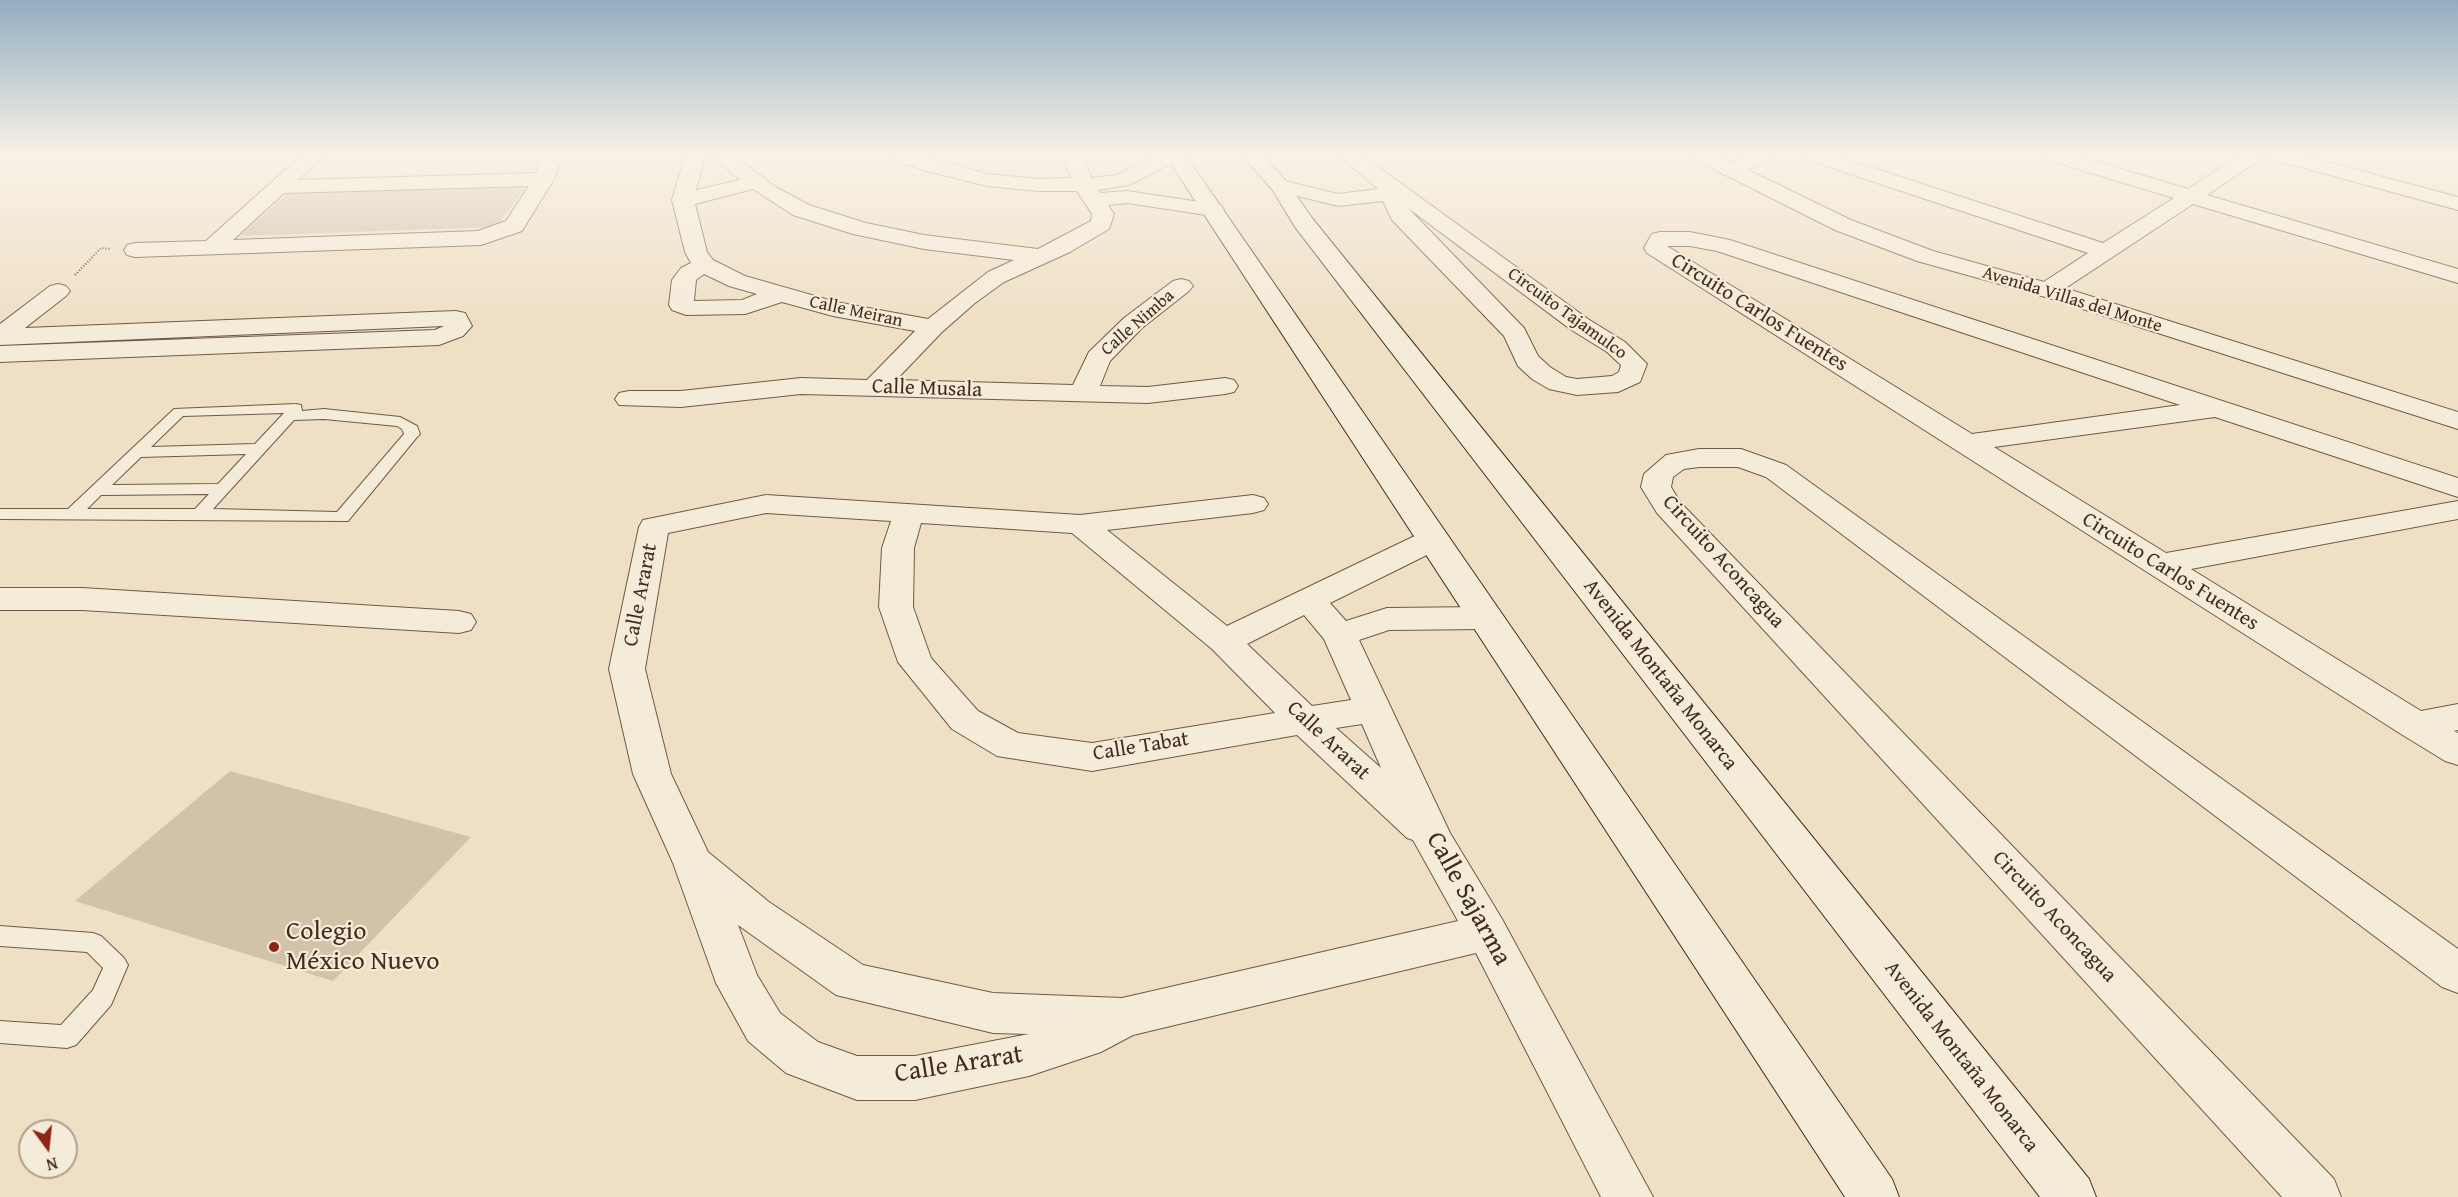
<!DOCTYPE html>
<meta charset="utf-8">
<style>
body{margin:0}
#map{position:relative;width:2458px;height:1197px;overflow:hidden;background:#efe0c5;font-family:"Gentium Book Plus",serif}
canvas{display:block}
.north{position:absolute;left:18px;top:1119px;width:60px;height:60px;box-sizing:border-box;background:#f5ebd9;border:2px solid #ae9f8d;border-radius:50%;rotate:165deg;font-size:16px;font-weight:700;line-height:24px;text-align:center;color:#432d1a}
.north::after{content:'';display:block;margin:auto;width:21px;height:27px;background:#8f2418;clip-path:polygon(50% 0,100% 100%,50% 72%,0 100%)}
</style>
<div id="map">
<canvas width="2458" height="1197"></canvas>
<div class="north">N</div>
</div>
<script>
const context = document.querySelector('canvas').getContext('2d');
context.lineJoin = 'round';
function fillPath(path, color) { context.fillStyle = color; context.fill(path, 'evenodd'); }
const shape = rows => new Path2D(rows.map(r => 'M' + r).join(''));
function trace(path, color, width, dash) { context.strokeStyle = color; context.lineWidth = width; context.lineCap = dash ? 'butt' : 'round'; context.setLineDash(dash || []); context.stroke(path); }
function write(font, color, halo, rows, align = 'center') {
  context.font = font + ' "Gentium Book Plus",serif'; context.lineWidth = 4.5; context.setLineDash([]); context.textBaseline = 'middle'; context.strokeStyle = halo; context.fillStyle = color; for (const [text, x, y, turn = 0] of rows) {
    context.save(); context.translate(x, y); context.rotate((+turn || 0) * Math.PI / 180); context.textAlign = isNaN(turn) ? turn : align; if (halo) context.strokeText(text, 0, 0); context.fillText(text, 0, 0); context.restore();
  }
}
fillPath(shape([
 [528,185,495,227,240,236,288,193],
 [230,771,471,837,333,981,75,901]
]), '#d2c2a8');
const service = shape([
 [296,404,301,405,302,411,324,409,400,417,417,426,420,434,417,437,348,521,0,519,0,509,68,509,174,409,296,404],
 [284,413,255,444,151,447,183,416,284,413],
 [324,419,397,426,402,429,404,434,337,512,213,509,294,420,324,419],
 [246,454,218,484,112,485,141,457,246,454],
 [209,494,195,509,87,509,101,495,209,494],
 [0,926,93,933,101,936,124,958,128,965,111,1005,76,1045,67,1048,0,1043,0,1021,61,1025,93,990,103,968,87,952,0,946,0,926]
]);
const minor = shape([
 [304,153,326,153,298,180,536,173,543,153,563,153,554,179,522,231,481,245,135,257,127,255,124,250,127,245,135,243,206,241,304,153],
 [529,186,506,221,478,231,233,240,284,193,529,186],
 [686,153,706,153,696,190,740,180,708,153,731,153,774,186,809,205,866,223,924,235,1038,249,1091,221,1092,214,1077,191,1038,191,987,186,923,170,887,157,884,153,913,153,987,174,1038,179,1071,178,1062,153,1082,153,1091,178,1117,175,1161,153,1184,153,1182,158,1129,185,1098,190,1100,193,1127,191,1213,204,1221,205,1224,210,1221,215,1213,216,1127,203,1108,205,1114,214,1109,229,1070,252,1004,282,975,303,942,332,896,380,1073,385,1089,352,1124,318,1173,281,1181,279,1189,281,1193,286,1189,291,1142,328,1110,361,1100,386,1148,387,1225,378,1234,380,1238,386,1234,392,1225,394,1148,403,801,394,681,407,619,405,615,399,619,393,629,391,681,391,801,378,867,380,915,331,833,316,782,302,745,314,686,315,672,310,669,305,672,280,681,268,691,263,685,252,672,200,686,153],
 [753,189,793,215,853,234,924,249,1014,260,988,272,928,319,836,302,745,276,713,260,707,252,695,204,753,189],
 [704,274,729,286,757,294,742,300,694,301,696,280,704,274],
 [1336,153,1359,153,1588,319,1625,342,1647,364,1640,382,1618,392,1577,395,1549,389,1532,379,1518,366,1504,336,1392,220,1383,201,1338,206,1273,190,1270,186,1273,182,1280,180,1338,194,1378,189,1336,153],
 [1408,208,1570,329,1607,352,1621,365,1619,372,1612,376,1577,379,1566,377,1550,367,1538,356,1524,328,1408,208],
 [1751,153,1778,153,1775,157,1737,175,1723,175,1720,171,1723,167,1751,153],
 [1796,153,1827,153,2103,243,2174,198,2038,157,2035,153,2067,153,2188,189,2243,153,2294,153,2458,197,2458,210,2264,157,2207,195,2458,269,2458,283,2193,204,2055,295,2047,297,2039,295,2035,290,2039,285,2088,253,1799,157,1796,153],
 [1660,232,1690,232,1730,240,2458,478,2458,497,2215,417,1994,447,2166,553,2458,501,2458,519,2191,569,2421,711,2458,704,2458,730,2454,731,2458,733,2458,765,2445,761,2401,734,1647,253,1644,248,1649,239,1652,234,1660,232],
 [1667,246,1690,246,1717,251,2180,405,1972,434,1667,246],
 [58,284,66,286,70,291,66,296,25,328,456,311,465,313,472,326,463,336,439,345,0,362,0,346,435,330,444,326,0,345,0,324,50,286,58,284],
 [1699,449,1741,449,1786,465,2458,949,2458,993,2442,987,1766,477,1738,467,1699,467,1684,469,1673,477,1671,487,1680,502,2334,1179,2341,1197,2282,1197,1657,513,1641,487,1644,474,1666,455,1699,449],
 [766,495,1080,515,1253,495,1264,498,1268,504,1264,510,1253,513,1107,530,1227,626,1421,533,1432,530,1443,533,1448,540,1443,547,1330,603,1346,621,1387,608,1484,607,1496,610,1501,618,1496,626,1484,629,1389,630,1359,640,1450,833,1502,919,1653,1197,1601,1197,1476,953,1133,1035,1101,1052,1029,1076,915,1100,857,1100,786,1073,748,1041,716,983,673,863,633,774,609,669,639,527,643,520,766,495],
 [766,513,891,521,882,548,879,607,898,662,952,729,997,756,1092,771,1297,735,1407,838,1413,840,1458,921,1122,998,993,993,863,965,769,902,708,852,671,774,645,669,668,533,766,513],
 [921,523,1072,533,1212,649,1275,713,1092,743,1018,733,978,711,931,658,913,607,914,548,921,523],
 [1304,615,1324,639,1351,700,1312,706,1247,644,1304,615],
 [1362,724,1381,768,1336,728,1362,724],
 [738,925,836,995,993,1033,1029,1034,915,1056,857,1056,818,1042,780,1013,757,975,738,925],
 [0,588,82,588,459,611,471,614,476,622,471,630,459,633,82,610,0,610,0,588]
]);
const tertiary = shape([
 [1687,153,1713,153,1851,220,1933,251,2055,285,2458,412,2458,429,2039,295,1917,261,1835,230,1690,157,1687,153]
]);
const secondary = shape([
 [1164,153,1184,153,1892,1179,1899,1197,1845,1197,1164,153],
 [1240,153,1261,153,1287,182,1312,218,2089,1179,2096,1197,2040,1197,1295,227,1272,189,1240,153]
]);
trace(service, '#6e5a45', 2);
trace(minor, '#6e5a45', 2);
trace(tertiary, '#6e5a45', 2);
trace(secondary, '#432d1a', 2);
trace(shape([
 [75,275,101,248,110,249]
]), '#432d1a', 2, [1, 2]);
fillPath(service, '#f5ebd9');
fillPath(minor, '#f5ebd9');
fillPath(tertiary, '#f5ebd9');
fillPath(secondary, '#f5ebd9');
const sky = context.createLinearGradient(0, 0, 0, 321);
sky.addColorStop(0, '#93adc3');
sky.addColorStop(0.48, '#f8f1e5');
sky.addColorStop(1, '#f8f1e500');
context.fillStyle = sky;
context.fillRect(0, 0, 2458, 321);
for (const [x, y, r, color] of [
 [274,947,6,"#8f2418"]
]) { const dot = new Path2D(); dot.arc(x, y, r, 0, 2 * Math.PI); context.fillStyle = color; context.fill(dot); trace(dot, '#f5ebd9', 2); }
write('18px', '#432d1a', '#f5ebd9', [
 ["Avenida Villas del Monte",2072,300,17],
 ["Calle Meiran",856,312,12],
 ["Circuito Tajamulco",1567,314,36],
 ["Calle Nimba",1138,323,-41]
]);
write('21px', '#432d1a', '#f5ebd9', [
 ["Circuito Carlos Fuentes",1759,313,32],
 ["Calle Musala",927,389,2],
 ["Circuito Aconcagua",1723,562,48],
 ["Circuito Carlos Fuentes",2170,572,32],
 ["Calle Ararat",641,595,-79],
 ["Avenida Montaña Monarca",1660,675,52],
 ["Calle Ararat",1328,741,43],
 ["Calle Tabat",1141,747,-9],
 ["Circuito Aconcagua",2054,917,47],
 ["Avenida Montaña Monarca",1961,1057,52]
]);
write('26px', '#432d1a', '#f5ebd9', [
 ["Calle Sajarma",1468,899,61],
 ["Calle Ararat",959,1065,-9]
]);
write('26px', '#432d1a', '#f5ebd9', [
 ["Colegio",286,932],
 ["México Nuevo",286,962]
], 'left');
</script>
